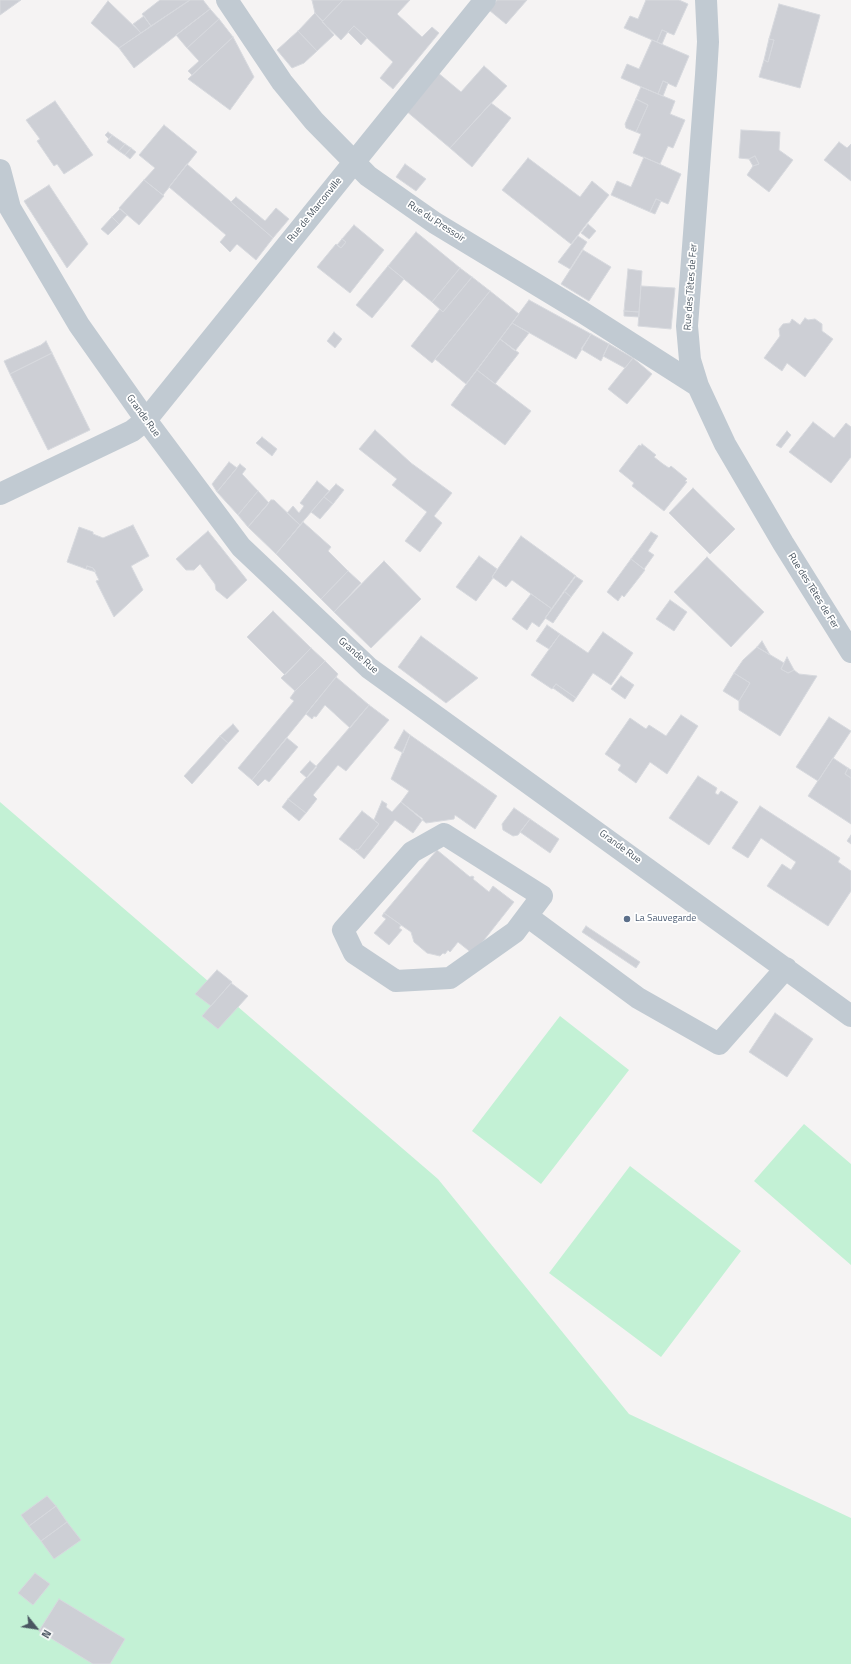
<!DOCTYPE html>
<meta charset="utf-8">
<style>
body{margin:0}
#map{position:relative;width:851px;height:1664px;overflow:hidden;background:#f5f3f3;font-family:"Titillium Web",sans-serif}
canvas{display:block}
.north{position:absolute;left:16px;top:1608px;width:40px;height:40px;-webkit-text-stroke:3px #fff;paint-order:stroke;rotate:120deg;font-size:11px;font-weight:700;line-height:16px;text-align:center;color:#4a5661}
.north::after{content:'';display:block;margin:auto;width:14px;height:18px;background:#4a5661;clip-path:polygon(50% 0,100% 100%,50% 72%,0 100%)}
</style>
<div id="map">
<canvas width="851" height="1664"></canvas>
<div class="north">N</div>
</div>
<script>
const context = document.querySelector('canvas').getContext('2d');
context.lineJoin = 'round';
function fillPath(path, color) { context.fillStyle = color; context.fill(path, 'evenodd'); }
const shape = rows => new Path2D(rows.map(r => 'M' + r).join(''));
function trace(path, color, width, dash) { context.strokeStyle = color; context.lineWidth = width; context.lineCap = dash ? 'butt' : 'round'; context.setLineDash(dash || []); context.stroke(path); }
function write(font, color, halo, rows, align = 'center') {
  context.font = font + ' "Titillium Web",sans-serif'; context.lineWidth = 3.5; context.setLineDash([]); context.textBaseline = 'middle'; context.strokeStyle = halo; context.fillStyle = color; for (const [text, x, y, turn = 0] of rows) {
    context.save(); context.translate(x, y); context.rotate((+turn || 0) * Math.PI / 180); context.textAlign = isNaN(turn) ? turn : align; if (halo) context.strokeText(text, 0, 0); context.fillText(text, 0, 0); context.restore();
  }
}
fillPath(shape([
 [0,802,438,1179,629,1414,851,1518,851,1664,0,1664],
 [560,1016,629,1070,541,1184,472,1131],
 [804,1124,851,1164,851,1265,754,1181],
 [630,1166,741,1251,661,1357,549,1273]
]), '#c3f1d5');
const building = shape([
 [0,0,21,0,0,15,0,0],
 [160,0,190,0,151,26,142,14,160,0],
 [190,0,203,0,210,9,134,68,119,48,190,0],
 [312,0,343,0,323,21,315,13,312,0],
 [343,0,410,0,397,14,422,37,432,27,439,33,393,89,380,78,393,62,354,26,341,40,322,22,343,0],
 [497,0,527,0,506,24,489,10,497,0],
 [646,0,679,0,688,4,674,35,662,30,657,42,624,28,630,16,638,19,646,0],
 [108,1,141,33,119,48,91,23,108,1],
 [779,4,820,15,800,88,759,77,764,60,768,62,774,40,769,39,779,4],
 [210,9,219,19,187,48,176,35,210,9],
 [315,13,334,35,317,51,298,31,315,13],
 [144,16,151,26,141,33,133,24,144,16],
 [219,19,233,37,192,75,188,71,199,61,187,48,219,19],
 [354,26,367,38,361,45,348,32,354,26],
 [662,30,667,32,662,44,657,42,662,30],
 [298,31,317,51,304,63,292,68,277,50,298,31],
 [233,37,254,77,230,110,188,79,233,37],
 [769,39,774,40,768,62,764,60,769,39],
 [652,40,689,56,676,87,663,81,658,94,621,78,627,64,639,69,652,40],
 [484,66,507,86,450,148,405,110,437,72,461,92,484,66],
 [663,81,668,83,663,96,658,94,663,81],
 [641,87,675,101,670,114,685,120,673,148,668,146,660,164,633,153,641,134,636,132,648,105,636,99,641,87],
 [636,99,648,105,636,132,626,128,625,124,636,99],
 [55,101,93,155,64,174,57,164,54,166,37,141,40,139,26,120,55,101],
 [491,103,511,118,472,167,450,148,491,103],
 [164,125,197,152,163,195,144,180,155,168,139,155,164,125],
 [741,130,780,132,779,150,793,160,769,192,747,175,753,166,759,164,755,156,749,159,739,158,741,130],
 [108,132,112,135,109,139,105,135,108,132],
 [112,135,125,144,119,151,107,142,112,135],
 [839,142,847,148,851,144,851,181,824,160,839,142],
 [125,144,131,148,125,155,119,151,125,144],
 [131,148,136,152,130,159,125,155,131,148],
 [755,156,759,164,753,166,749,159,755,156],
 [644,157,681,174,668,204,656,199,650,212,611,195,617,181,631,187,644,157],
 [528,158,580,197,592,181,609,195,571,244,502,190,528,158],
 [187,164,273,238,256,260,237,244,230,252,220,242,226,235,169,187,187,164],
 [405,164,426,179,416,191,396,177,405,164],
 [144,180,164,196,139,225,119,208,144,180],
 [49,185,88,244,67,268,24,201,49,185],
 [236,197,265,221,276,208,289,219,273,238,231,202,236,197],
 [656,199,661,201,655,214,650,212,656,199],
 [120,209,127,215,119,224,112,217,120,209],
 [112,217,119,224,108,235,101,229,112,217],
 [588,224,596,231,589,239,581,233,588,224],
 [354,225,384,250,350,293,317,267,336,244,341,248,346,242,342,239,354,225],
 [416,232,460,268,432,302,388,266,416,232],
 [578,236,587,242,570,269,558,262,578,236],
 [342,239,346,242,341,248,337,245,342,239],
 [583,250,611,267,589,301,561,284,583,250],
 [388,266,404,279,372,318,356,305,388,266],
 [460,268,472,277,443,312,432,302,460,268],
 [628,269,642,271,639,312,624,311,628,269],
 [472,277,490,291,432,363,411,346,440,309,443,312,472,277],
 [641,286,675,288,671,329,638,326,641,286],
 [490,291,519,314,466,384,435,359,490,291],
 [529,300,591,334,576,359,512,323,529,300],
 [624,311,639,312,639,317,624,316,624,311],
 [805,318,808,320,815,319,822,324,822,331,833,339,805,377,787,363,782,371,764,358,780,336,779,329,783,324,790,323,792,319,800,325,805,318],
 [512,323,529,333,515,351,500,339,512,323],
 [334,332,342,339,335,348,327,341,334,332],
 [591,334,609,344,601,361,581,349,591,334],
 [500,339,519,353,495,384,477,370,500,339],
 [46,341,52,353,10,374,4,361,41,345,46,341],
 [609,344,633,358,625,368,603,356,609,344],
 [52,353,90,430,48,450,10,374,52,353],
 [633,358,652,374,627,404,608,389,633,358],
 [477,370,531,411,505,445,451,405,477,370],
 [813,422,834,438,846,423,851,427,851,457,831,483,789,452,813,422],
 [375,430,411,463,452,493,434,516,442,523,420,552,405,541,427,512,392,485,397,479,359,449,375,430],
 [787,431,791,435,781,448,776,445,787,431],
 [262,437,277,449,272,456,256,443,262,437],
 [642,444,656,455,654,457,663,464,669,468,671,466,687,479,685,481,687,482,664,511,632,486,634,483,619,471,639,445,641,446,642,444],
 [229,462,237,468,217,492,212,484,229,462],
 [240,464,246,469,242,474,258,491,238,515,217,492,240,464],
 [317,481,329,491,300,525,287,513,293,506,299,513,304,506,300,503,317,481],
 [336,484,344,490,333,504,324,497,336,484],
 [693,488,735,529,710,554,669,513,693,488],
 [258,491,269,503,248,527,238,515,258,491],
 [324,497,333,504,320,519,311,512,324,497],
 [271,500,274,500,300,525,276,554,248,527,271,500],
 [303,522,331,547,328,551,348,571,321,599,276,554,303,522],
 [133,525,149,556,131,566,143,590,114,617,96,581,99,580,93,568,87,566,86,569,67,562,79,527,93,532,93,534,103,538,133,525],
 [208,531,247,580,227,599,216,590,215,584,200,564,194,570,186,570,176,559,208,531],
 [651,532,658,536,648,551,654,555,644,569,631,559,651,532],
 [521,536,576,576,552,609,512,580,506,587,492,577,521,536],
 [479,556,497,569,492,577,493,578,476,601,456,587,479,556],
 [707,557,764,612,731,647,674,592,707,557],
 [631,559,645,570,624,597,622,595,618,601,607,592,631,559],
 [384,561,421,599,371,648,334,612,384,561],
 [87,566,93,568,96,572,86,569,87,566],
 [348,571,361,583,334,612,321,599,348,571],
 [575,576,583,581,571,597,564,591,575,576],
 [564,591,571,597,553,623,545,618,564,591],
 [531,594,552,609,539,627,532,622,527,630,512,619,531,594],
 [670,600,687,612,674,631,656,619,670,600],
 [273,611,311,648,285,675,247,637,273,611],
 [547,625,560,634,549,649,536,641,547,625],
 [603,632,633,653,611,685,593,673,576,698,556,684,552,689,531,675,560,634,588,653,603,632],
 [421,636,478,678,446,703,398,667,421,636],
 [762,641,770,655,757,647,762,641],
 [757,647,784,663,781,669,788,673,794,670,799,674,817,676,780,736,739,710,739,701,750,683,734,673,743,660,757,647],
 [311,648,325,661,295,691,281,678,311,648],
 [787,657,794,670,788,673,781,669,787,657],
 [325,661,338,674,336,677,252,780,238,768,294,701,290,698,295,691,325,661],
 [734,673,750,683,739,701,723,691,734,673],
 [621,676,634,685,625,699,611,689,621,676],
 [336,677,369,705,350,728,325,705,316,717,314,716,312,719,306,714,336,677],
 [556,684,576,698,573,702,553,688,556,684],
 [369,705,389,720,346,771,338,765,313,795,317,799,306,813,288,799,369,705],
 [681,715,698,726,667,774,650,762,636,783,618,770,621,765,605,754,630,718,646,729,649,725,666,736,681,715],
 [829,717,851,731,818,781,796,767,829,717],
 [233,724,239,731,228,743,220,736,233,724],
 [404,730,410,735,403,753,394,748,404,730],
 [410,735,497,796,475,829,455,815,454,819,426,823,401,802,409,791,391,779,410,735],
 [220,736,228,743,192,784,184,776,220,736],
 [287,738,298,747,269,782,265,779,258,786,252,780,287,738],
 [833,758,848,768,845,774,851,778,851,824,808,796,833,758],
 [310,761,317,767,307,778,300,772,310,761],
 [848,768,851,770,851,778,845,774,848,768],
 [698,776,717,788,715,793,718,795,721,791,738,802,709,845,669,818,698,776],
 [288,799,306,813,299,821,282,807,288,799],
 [382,801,387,804,386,807,392,812,401,802,423,819,413,833,395,820,364,859,355,851,356,849,358,850,379,824,374,820,382,801],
 [760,806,840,858,838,862,851,871,851,891,828,926,767,886,782,864,791,870,796,862,761,838,748,858,732,848,760,806],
 [514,808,530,819,518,835,513,836,503,830,502,824,514,808],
 [362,811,379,824,358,850,356,849,355,851,339,839,362,811],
 [530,819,559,839,550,853,520,832,530,819],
 [851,835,851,844,847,841,851,835],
 [437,850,470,877,472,876,474,877,473,879,489,892,493,886,514,902,473,954,458,942,450,952,448,950,445,954,443,953,440,956,427,953,414,942,411,932,384,913,437,850],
 [384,913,401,925,399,928,402,930,389,945,374,933,386,919,382,916,384,913],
 [586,926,640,962,636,968,582,932,586,926],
 [217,970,232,982,211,1006,195,994,217,970],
 [231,983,248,996,218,1029,202,1016,231,983],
 [775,1013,813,1039,787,1077,749,1052,775,1013],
 [47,1496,56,1506,29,1526,21,1515,47,1496],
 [56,1506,67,1522,41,1541,29,1526,56,1506],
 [67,1522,81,1540,54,1559,41,1541,67,1522],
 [35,1573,50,1584,33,1605,18,1593,35,1573],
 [59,1599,125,1639,110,1664,93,1664,39,1631,59,1599]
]);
fillPath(building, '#cdcfd5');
trace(building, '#d7d9de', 1);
trace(shape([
 [227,0,282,82,314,121,368,176,435,223,582,312,698,386],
 [706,0,708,42,706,75,687,326,690,360,698,386,725,444,783,543,851,652],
 [0,170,10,208,79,325,146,420,241,547,369,668,851,1016],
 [0,494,132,431,146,420,485,0],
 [444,834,542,896,515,932,450,978,396,981,354,953,343,930,412,852,444,834],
 [527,916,638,998,719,1044,786,968]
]), '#c1cad2', 22);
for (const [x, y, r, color] of [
 [627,919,4,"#5c6f8a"]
]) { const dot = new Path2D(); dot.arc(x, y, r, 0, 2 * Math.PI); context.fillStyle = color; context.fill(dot); trace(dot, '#fff', 1.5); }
write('10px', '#4a5661', '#fff', [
 ["Rue de Marconville",315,210,-51],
 ["Rue du Pressoir",436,222,33],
 ["Rue des Têtes de Fer",691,287,-86],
 ["Grande Rue",143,416,54],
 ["Rue des Têtes de Fer",813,591,58],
 ["Grande Rue",358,656,41],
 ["Grande Rue",620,847,36]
]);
write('10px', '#4e5e75', '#fff', [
 ["La Sauvegarde",635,919]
], 'left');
</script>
